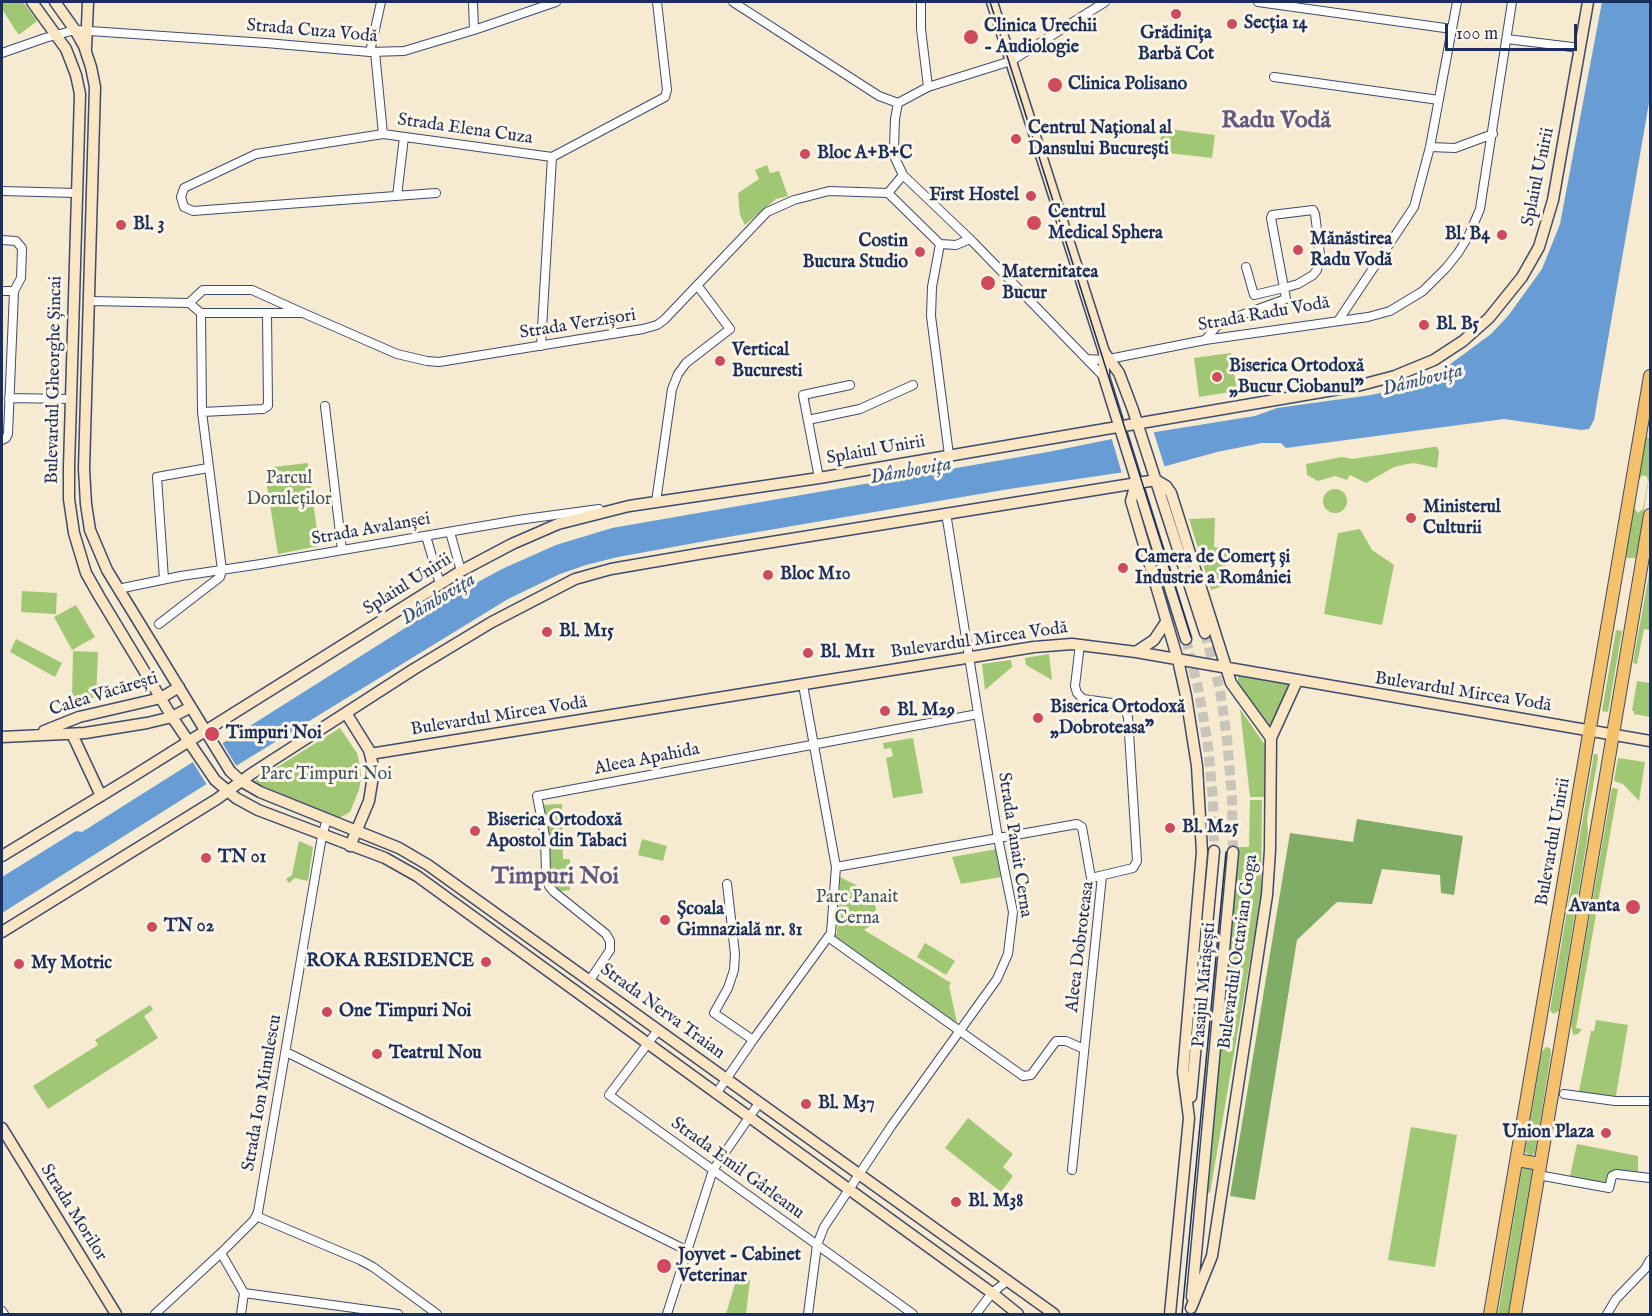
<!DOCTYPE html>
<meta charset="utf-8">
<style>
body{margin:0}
#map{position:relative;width:1652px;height:1316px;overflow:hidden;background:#f6ead1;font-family:"IM FELL English",serif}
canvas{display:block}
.frame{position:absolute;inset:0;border:3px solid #1b2f5e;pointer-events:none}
.scale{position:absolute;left:1445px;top:24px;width:132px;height:27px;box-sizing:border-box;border:3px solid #1b2f5e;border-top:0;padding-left:8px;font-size:18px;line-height:21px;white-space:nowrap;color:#1b2f5e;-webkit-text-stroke:4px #fcf5e5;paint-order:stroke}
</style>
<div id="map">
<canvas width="1652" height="1316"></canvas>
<div class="frame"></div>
<div class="scale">100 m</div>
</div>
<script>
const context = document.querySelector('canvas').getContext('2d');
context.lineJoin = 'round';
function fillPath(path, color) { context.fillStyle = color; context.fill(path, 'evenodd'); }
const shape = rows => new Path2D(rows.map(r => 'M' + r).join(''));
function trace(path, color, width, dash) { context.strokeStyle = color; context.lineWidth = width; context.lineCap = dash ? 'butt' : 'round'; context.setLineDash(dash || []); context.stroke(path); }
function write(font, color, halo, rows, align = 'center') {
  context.font = font + ' "IM FELL English",serif'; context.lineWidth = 6; context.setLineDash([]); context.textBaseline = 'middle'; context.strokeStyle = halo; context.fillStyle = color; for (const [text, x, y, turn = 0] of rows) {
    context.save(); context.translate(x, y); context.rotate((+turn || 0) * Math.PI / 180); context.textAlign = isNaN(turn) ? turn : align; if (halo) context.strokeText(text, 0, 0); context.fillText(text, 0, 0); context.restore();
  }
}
fillPath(shape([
 [2,2,23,2,37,21,20,34,18,34,2,9],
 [1162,128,1215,135,1212,158,1159,152],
 [767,165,770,173,779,171,788,196,776,199,745,225,740,215,738,193,759,179,755,170],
 [1231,353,1237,391,1199,397,1194,358],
 [1650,402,1650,424,1648,426,1647,436,1650,440,1650,472,1636,558,1626,558,1624,556],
 [1643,475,1647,477,1648,481,1643,509,1638,513,1634,508,1639,479],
 [1433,447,1437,447,1439,452,1437,468,1414,463,1407,464,1394,467,1366,483,1350,475,1347,480,1335,476,1318,481,1307,475,1306,464,1342,457,1352,459],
 [308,463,319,546,278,554,264,468],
 '1323 501a12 12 0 1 1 24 0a12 12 0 1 1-24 0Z',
 [1215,518,1214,547,1228,549,1223,586,1211,590,1189,519],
 [1360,529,1372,550,1394,565,1382,625,1324,614,1338,533],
 [1649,574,1650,630,1644,629,1637,664,1633,663],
 [22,591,57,593,56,614,21,612],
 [76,605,95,637,72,650,54,617],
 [1616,630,1622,631,1608,712,1602,711],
 [16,639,62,663,55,677,10,652],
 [73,651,98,652,96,698,72,697],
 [1049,654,1052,680,1026,665,1025,658],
 [1011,660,1012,667,985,690,982,664],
 [1238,675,1290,685,1270,730,1238,687],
 [1637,681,1650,683,1650,717,1634,714,1634,711,1632,711],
 [1240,709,1265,745,1264,797,1250,797],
 [340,728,357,753,360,766,361,778,359,790,350,812,339,818,253,782],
 [913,738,923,793,893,798,886,758,893,756,891,748,884,749,883,743],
 [1594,754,1597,754,1598,758,1587,820,1588,834,1559,1011,1553,1014,1550,1010],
 [1618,758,1645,762,1639,801,1623,784,1614,781],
 [1612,788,1618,789,1576,1028,1582,1029,1578,1034,1573,1035,1571,1025],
 [1250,800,1262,800,1261,897,1210,1193,1206,1192,1238,847,1249,847],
 [562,804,563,859,570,859,570,890,554,892,549,886,539,805],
 [642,839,667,846,663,861,638,855],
 [299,841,313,847,308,881,295,878,289,883,286,879,292,875],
 [997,849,1001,877,961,884,952,857],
 [840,877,860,887,873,898,876,909,870,926,864,930,951,983,949,986,959,1032,828,937,837,934],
 [925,943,955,961,946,975,917,957],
 [150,1005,153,1010,144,1016,158,1038,48,1109,33,1086,98,1045,95,1040],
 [1596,1020,1628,1025,1615,1101,1578,1096,1591,1031,1594,1031],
 [1546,1047,1550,1048,1551,1054,1535,1153,1531,1156,1525,1152,1542,1052],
 [968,1118,1013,1154,1003,1167,1013,1176,1001,1192,945,1148],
 [1411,1127,1457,1135,1435,1267,1388,1260],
 [1577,1144,1638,1156,1638,1176,1616,1174,1609,1188,1569,1180],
 [1525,1166,1531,1167,1532,1171,1508,1314,1498,1314,1522,1169],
 [737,1277,750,1280,746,1314,726,1314]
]), '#a0c874');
fillPath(shape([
 [1357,819,1463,836,1454,895,1441,893,1440,875,1382,869,1372,904,1337,902,1297,940,1255,1200,1230,1196,1290,833,1353,842]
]), '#80ac66');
fillPath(shape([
 [1602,2,1650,2,1650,97,1594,420,1589,429,1581,430,1504,419,1286,448,1281,443,1262,443,1217,452,1166,466,1009,489,722,538,618,557,586,565,560,574,508,599,205,785,2,913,2,877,76,831,82,832,478,582,502,569,556,545,612,528,1048,452,1112,439,1255,416,1277,408,1371,395,1407,387,1445,368,1491,334,1508,316,1542,269,1560,224]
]), '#679dd4');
fillPath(shape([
 [1153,430,1165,468,1122,474,1111,436],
 [221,741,237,767,207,785,191,759]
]), '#f6ead1');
trace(shape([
 [1205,633,1220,690,1227,739,1232,798,1233,852],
 [1186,639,1199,692,1208,746,1213,799,1214,851]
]), '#cac5ba', 10, [10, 5]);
const street = shape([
 [473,2,474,30],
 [733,2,879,96,898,103,928,87,1011,61,1105,2],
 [921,2,921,29,928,87],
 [1258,2,1452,29],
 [1507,39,1580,48],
 [370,52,381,2],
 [375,52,383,134],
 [2,53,45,38,75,30,266,43,370,52,404,51,474,30,556,2],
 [1274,77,1439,100],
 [898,103,895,119,894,148,895,158,903,175,972,241,1104,377],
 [1430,147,1455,148,1493,134],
 [2,191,76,193],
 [436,193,193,211,184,207,181,197,184,188,256,154,383,134,552,157,665,97,667,90,657,2],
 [888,193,940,244,956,245,970,239],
 [888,193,903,175],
 [397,196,404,137],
 [2,240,16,241,22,248,21,278,14,291,8,434,6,438,2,440],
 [940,244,932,287,931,316,949,455],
 [2,291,14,291],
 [89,301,189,303,201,313,303,313,252,290,203,290,189,303],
 [303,313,397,354,427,361,439,362,643,329,657,325,664,320,767,212,794,200,829,191,888,193],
 [1338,321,1414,207,1430,147,1457,2],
 [1205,340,1217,326,1236,317,1286,299,1284,288,1271,218,1272,215,1313,210,1315,214,1320,254,1317,270,1313,275,1298,284,1284,288,1254,295,1246,267],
 [541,346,552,157],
 [1087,359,1104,360,1205,340,1368,317,1390,311,1423,291,1446,268,1458,253,1469,235,1480,209,1512,2],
 [9,398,70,399],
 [325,406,342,550],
 [202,412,263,409,268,406,267,314],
 [808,420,860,409,913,385],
 [819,478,803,395,850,385],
 [656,502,672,389,678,374,686,363,730,329,697,285],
 [450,532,461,571],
 [426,536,440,584],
 [164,579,157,477,208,468],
 [118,589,181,576,261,564,518,520,599,509],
 [159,624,220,577,222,570,202,412,201,313],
 [836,867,1077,824,1082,827,1091,878,1133,868,1137,861,1128,717,1124,708,1119,704,1083,699,1077,693,1075,686,1080,644],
 [727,884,735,954,734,970,728,988,714,1013,753,1040],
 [828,937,1023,1076,1031,1075,1056,1041,1066,1041,1084,1049],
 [590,980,610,950,610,941,606,934,554,892,549,886,546,873,545,836,537,796,978,714],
 [658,1030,609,1095,913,1314],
 [286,1052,688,1251],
 [716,1094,753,1040,831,933,836,867,803,685],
 [1564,1094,1615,1101,1650,1101],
 [1072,1170,1102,876],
 [1538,1175,1609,1188,1612,1176,1616,1174,1650,1178],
 [256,1216,360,1260,373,1267,437,1314],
 [221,1253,244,1293,241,1314],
 [244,1293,398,1314],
 [2,1311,4,1314],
 [155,1314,221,1253,254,1220,258,1212,322,836,327,819],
 [667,1314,713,1170,759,1103],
 [808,1314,817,1245,824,1227,892,1125,997,979,1008,954,1013,912,998,838,946,513],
 [976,1314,992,1293,1007,1281],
 [1607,1314,1616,1299,1645,1269,1650,1260]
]);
const secondary = shape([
 [32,2,66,49,76,75,80,94,69,467,69,499,74,533,86,573,99,596,172,717,215,780,236,798,258,810,385,858,417,876,992,1293,1018,1314],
 [55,2,75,30,84,46,91,67,95,87,84,469,86,504,90,530,107,570,230,771,241,781,260,792,399,848,428,865,1054,1314],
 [992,2,1104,352,1119,373,1133,410,1205,633],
 [86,49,88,2],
 [1104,352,1104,377,1186,639],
 [1156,480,1166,486,1171,493,1231,683,1271,738,1270,850,1267,895,1212,1256,1191,1308],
 [1136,483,1131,501,1178,660,1186,696,1197,766,1202,852,1183,1072,1189,1118,1170,1314],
 [1136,652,1154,640,1166,622],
 [346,713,369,750,374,770,369,801,350,846],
 [44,731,79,717,161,698,179,687],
 [72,734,101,796],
 [2,737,85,733,147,723,172,717,191,707],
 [1271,738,1297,681],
 [370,754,1034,647,1072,644,1136,652,1650,741],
 [2,856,127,780,461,571,512,544,558,524,629,506,819,478,1357,386,1395,376,1434,360,1463,341,1489,318,1522,277,1539,247,1553,200,1588,2],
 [2,932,217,799,251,774,414,669,492,622,575,579,611,569,698,554,1156,480],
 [1191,1097,1214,851],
 [2,1128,116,1314],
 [1192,1297,1233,852]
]);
const primary = shape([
 [1517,1160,1540,1164],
 [1490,1314,1650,376],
 [1515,1314,1650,515]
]);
trace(street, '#3c4b6f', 10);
trace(secondary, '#3c4b6f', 13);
trace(primary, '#3c4b6f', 14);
trace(street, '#fff', 8);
trace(secondary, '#fbe6c4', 10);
trace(primary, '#f5c16b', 12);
trace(shape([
 [990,2,1191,637],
 [1182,1314,1226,852]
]), '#1b2f5e', 1.5);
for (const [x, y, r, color] of [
 [1176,14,6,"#d1495b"],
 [1232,24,6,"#d1495b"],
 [971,37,8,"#d1495b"],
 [1055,85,8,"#d1495b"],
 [1016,139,6,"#d1495b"],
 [805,154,6,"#d1495b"],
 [1031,196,6,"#d1495b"],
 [1034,223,8,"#d1495b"],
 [121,225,6,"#d1495b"],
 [1502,235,6,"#d1495b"],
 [1298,250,6,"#d1495b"],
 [920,252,6,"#d1495b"],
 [988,283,8,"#d1495b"],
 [1424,325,6,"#d1495b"],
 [720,361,6,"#d1495b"],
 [1217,377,6,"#d1495b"],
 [1411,518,6,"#d1495b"],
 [1123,568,6,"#d1495b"],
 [768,575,6,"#d1495b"],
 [547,632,6,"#d1495b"],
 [808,653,6,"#d1495b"],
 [885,711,6,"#d1495b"],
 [1038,718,6,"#d1495b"],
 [212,734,8,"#d1495b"],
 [1170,828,6,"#d1495b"],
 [475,831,6,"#d1495b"],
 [206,858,6,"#d1495b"],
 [1633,907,8,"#d1495b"],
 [665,920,6,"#d1495b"],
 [152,927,6,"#d1495b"],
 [486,962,6,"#d1495b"],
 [19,964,6,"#d1495b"],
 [327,1012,6,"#d1495b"],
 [377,1054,6,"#d1495b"],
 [806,1104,6,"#d1495b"],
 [1606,1133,6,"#d1495b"],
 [956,1202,6,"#d1495b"],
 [664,1266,8,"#d1495b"]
]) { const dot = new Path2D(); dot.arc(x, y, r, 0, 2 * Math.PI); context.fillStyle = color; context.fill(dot); trace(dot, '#fcf5e5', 2); }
write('bold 18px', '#1b2f5e', '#fcf5e5', [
 ["Secția 14",1244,24],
 ["Clinica Urechii",984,27],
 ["- Audiologie",984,48],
 ["Grădinița",1176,34,"center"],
 ["Barbă Cot",1176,55,"center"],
 ["Clinica Polisano",1068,85],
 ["Centrul Național al",1028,129],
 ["Dansului București",1028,150],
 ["Bloc A+B+C",817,154],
 ["First Hostel",1019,196,"right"],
 ["Centrul",1048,213],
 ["Medical Sphera",1048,234],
 ["Bl. 3",133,225],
 ["Bl. B4",1490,235,"right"],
 ["Mănăstirea",1310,240],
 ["Radu Vodă",1310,261],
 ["Costin",908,242,"right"],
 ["Bucura Studio",908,263,"right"],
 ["Maternitatea",1002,273],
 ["Bucur",1002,294],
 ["Bl. B5",1436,325],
 ["Vertical",732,351],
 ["Bucuresti",732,372],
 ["Biserica Ortodoxă",1229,367],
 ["„Bucur Ciobanul”",1229,388],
 ["Ministerul",1423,508],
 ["Culturii",1423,529],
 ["Camera de Comerț și",1135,558],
 ["Industrie a României",1135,579],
 ["Bloc M10",780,575],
 ["Bl. M15",559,632],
 ["Bl. M11",820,653],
 ["Biserica Ortodoxă",1050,708],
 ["„Dobroteasa”",1050,729],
 ["Bl. M29",897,711],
 ["Timpuri Noi",226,734],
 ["Biserica Ortodoxă",487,821],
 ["Apostol din Tabaci",487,842],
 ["Bl. M25",1182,828],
 ["TN 01",218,858],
 ["Avanta",1620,907,"right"],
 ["Școala",677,910],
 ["Gimnazială nr. 81",677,931],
 ["TN 02",164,927],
 ["ROKA RESIDENCE",474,962,"right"],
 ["My Motric",31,964],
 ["One Timpuri Noi",339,1012],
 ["Teatrul Nou",389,1054],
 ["Bl. M37",818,1104],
 ["Union Plaza",1594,1133,"right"],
 ["Bl. M38",968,1202],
 ["Joyvet - Cabinet",678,1256],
 ["Veterinar",678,1277]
], 'left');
write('18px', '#1b2f5e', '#fcf5e5', [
 ["Strada Cuza Vodă",312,32,5],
 ["Strada Elena Cuza",465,130,8],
 ["Splaiul Unirii",1539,177,-78],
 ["Strada Radu Vodă",1264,315,-10],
 ["Strada Verzișori",578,325,-9],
 ["Bulevardul Gheorghe Șincai",55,380,-89],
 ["Splaiul Unirii",876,451,-10],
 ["Strada Avalanșei",371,530,-10],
 ["Splaiul Unirii",408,585,-32],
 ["Bulevardul Mircea Vodă",979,641,-8],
 ["Bulevardul Mircea Vodă",1463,693,9],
 ["Calea Văcărești",104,695,-17],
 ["Bulevardul Mircea Vodă",499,717,-9],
 ["Aleea Apahida",647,760,-11],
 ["Bulevardul Unirii",1554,842,-80],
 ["Strada Panait Cerna",1014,845,81],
 ["Aleea Dobroteasa",1081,947,-83],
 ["Bulevardul Octavian Goga",1239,952,-82],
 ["Pasajul Mărășești",1205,985,-85],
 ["Strada Nerva Traian",662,1012,36],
 ["Strada Ion Minulescu",263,1093,-80],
 ["Strada Emil Gârleanu",737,1169,36],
 ["Strada Morilor",73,1213,58]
]);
write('18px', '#3c5564', '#fcf5e5', [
 ["Parcul",289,479],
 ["Doruleților",289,500],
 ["Parc Timpuri Noi",326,775],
 ["Parc Panait",857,898],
 ["Cerna",857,919]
]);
write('italic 20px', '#365687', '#fcf5e5', [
 ["Dâmbovița",1423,381,-14],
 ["Dâmbovița",911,472,-10],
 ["Dâmbovița",439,600,-31]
]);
write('bold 24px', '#635a82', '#fcf5e5', [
 ["Radu Vodă",1276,122],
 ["Timpuri Noi",555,878]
]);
</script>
